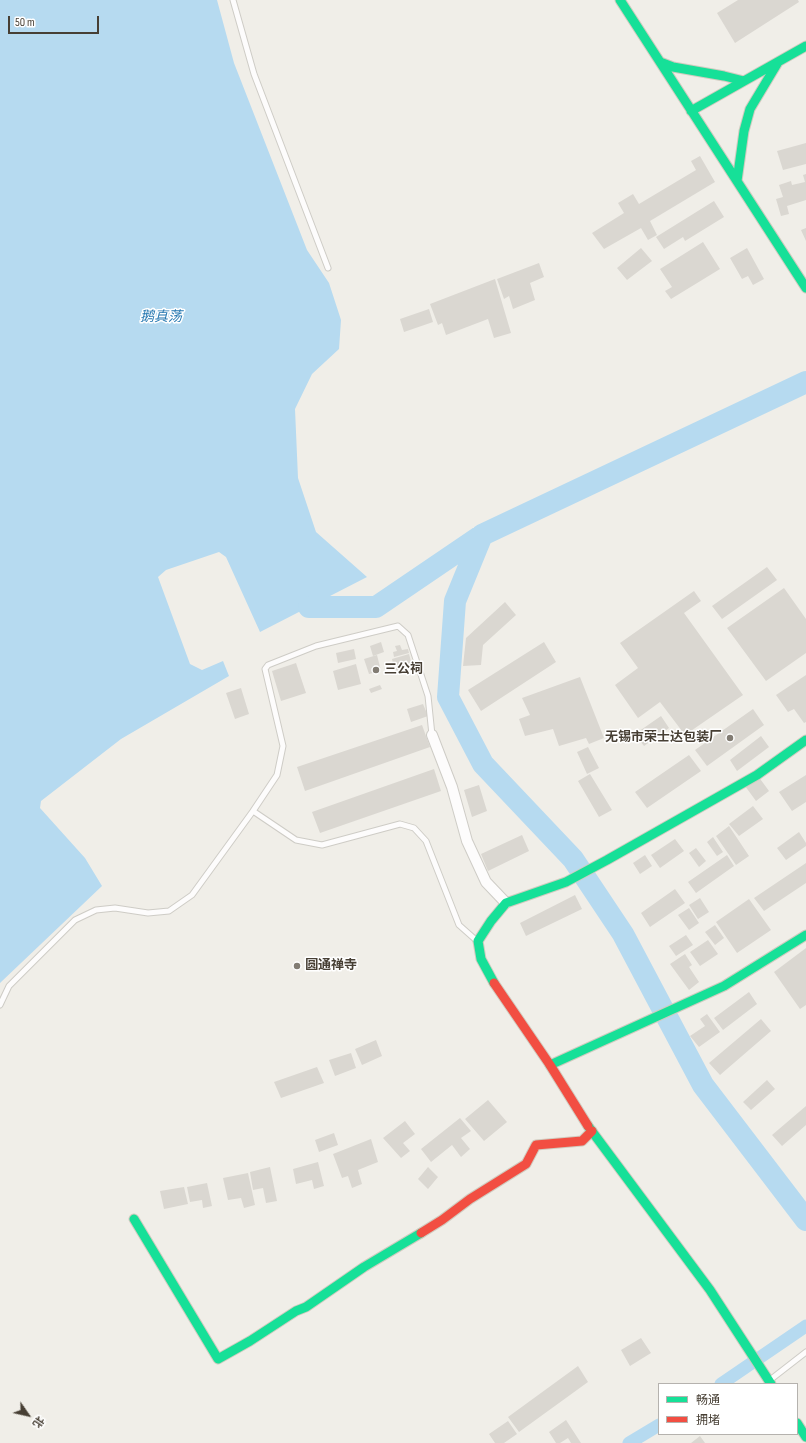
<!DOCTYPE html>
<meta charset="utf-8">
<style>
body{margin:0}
#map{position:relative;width:806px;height:1443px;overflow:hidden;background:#f0eee8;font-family:"Sofia Sans Condensed","Noto Sans SC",sans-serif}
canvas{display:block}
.legend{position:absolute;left:658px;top:1383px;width:140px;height:52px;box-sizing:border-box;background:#fff;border:1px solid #b5b2ae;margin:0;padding:5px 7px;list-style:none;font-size:12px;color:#473f34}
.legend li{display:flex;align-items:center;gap:8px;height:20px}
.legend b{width:20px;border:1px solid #b5b2ae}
.north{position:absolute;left:8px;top:1395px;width:40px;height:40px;-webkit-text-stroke:3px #fff;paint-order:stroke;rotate:124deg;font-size:11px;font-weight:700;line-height:16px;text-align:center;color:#473f34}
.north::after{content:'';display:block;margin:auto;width:14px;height:18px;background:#473f34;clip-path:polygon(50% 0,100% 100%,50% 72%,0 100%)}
.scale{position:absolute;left:8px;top:16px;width:91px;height:18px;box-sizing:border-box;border:2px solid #473f34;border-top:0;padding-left:5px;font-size:12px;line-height:14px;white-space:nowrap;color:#473f34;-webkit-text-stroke:3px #fff;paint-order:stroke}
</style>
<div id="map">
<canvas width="806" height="1443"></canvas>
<ul class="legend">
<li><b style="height:5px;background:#16e098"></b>畅通</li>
<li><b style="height:5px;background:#f24e42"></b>拥堵</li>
</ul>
<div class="north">北</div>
<div class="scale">50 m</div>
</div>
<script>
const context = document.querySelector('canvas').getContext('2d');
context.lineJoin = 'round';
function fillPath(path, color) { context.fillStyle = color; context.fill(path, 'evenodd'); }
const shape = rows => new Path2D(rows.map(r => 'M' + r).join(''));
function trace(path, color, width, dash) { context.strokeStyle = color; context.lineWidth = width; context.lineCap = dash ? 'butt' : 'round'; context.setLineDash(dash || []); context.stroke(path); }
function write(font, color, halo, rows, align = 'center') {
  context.font = font + ' "Sofia Sans Condensed","Noto Sans SC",sans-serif'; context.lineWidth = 3; context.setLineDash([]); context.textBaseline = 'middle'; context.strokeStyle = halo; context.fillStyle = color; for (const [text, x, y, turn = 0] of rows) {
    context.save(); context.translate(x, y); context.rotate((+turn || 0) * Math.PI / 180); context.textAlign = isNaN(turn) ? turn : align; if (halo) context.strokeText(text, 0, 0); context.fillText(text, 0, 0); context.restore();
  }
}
fillPath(shape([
 [0,0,217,0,234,63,307,250,329,283,341,320,339,349,312,374,295,409,298,478,316,532,367,577,260,632,226,557,219,552,166,570,158,577,190,664,202,670,223,661,229,676,121,739,41,801,40,808,85,858,102,886,0,983]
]), '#b6daf0');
trace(shape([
 [721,1384,806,1326],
 [629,1443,659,1425]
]), '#b6daf0', 13);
trace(shape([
 [482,535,455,601,448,697,483,764,573,859,623,934,703,1085,806,1220],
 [309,607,376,607,482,535,806,382]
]), '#b6daf0', 22);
fillPath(shape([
 [738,0,798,0,799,2,735,43,717,13],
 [806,143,806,164,783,170,777,151],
 [700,156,715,182,650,221,657,235,648,240,641,228,604,249,592,233,624,213,618,203,633,194,639,204,696,170,691,161],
 [806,174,806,200,787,206,789,214,781,216,776,199,783,197,779,185,791,181,792,185,805,182,803,175],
 [714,201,724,217,685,241,683,237,664,249,656,237],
 [806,228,806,241,801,230],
 [703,242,720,269,671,299,665,291,672,287,660,269],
 [641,248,652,261,627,280,617,268],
 [747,248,764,279,753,285,748,276,742,279,730,258],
 [539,263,544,277,530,283,535,300,513,309,509,296,504,299,497,279],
 [495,279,511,333,494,338,488,319,446,335,442,323,438,325,430,304],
 [429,309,433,322,404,332,400,319],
 [767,567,777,580,722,619,712,606],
 [784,588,806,619,806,653,766,681,727,628],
 [694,591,701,601,684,613,743,695,685,735,660,702,638,718,615,685,638,668,620,643],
 [505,602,516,615,483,645,481,665,463,666,466,638],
 [381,642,384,652,373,656,370,646],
 [544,642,556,662,481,711,468,690],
 [400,645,402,650,408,649,409,653,394,657,393,652,397,651,395,646],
 [354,649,356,659,338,663,336,653],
 [409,654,413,669,395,674,392,659],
 [377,655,381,671,369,674,364,659],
 [296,663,306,693,281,701,272,671],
 [356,664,361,684,338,690,333,671],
 [806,675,806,722,804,723,794,709,788,712,776,695],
 [580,677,604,738,589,744,586,738,559,746,553,729,525,736,519,719,530,715,522,698],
 [380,685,382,689,371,693,369,689],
 [241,688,249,714,235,719,226,693],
 [423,704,428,716,411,722,407,709],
 [753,709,764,725,707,766,695,750],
 [661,716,669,728,644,746,635,734],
 [422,725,430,747,305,791,297,767],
 [761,736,769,747,737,771,730,760],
 [588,747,599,768,587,774,577,752],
 [689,755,701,771,647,808,635,792],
 [434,769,441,791,320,833,312,812],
 [590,774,612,810,599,817,578,781],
 [806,775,806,802,792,811,779,792],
 [758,776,769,791,756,801,745,786],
 [479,785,487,811,472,817,464,790],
 [753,806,763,819,739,836,729,824],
 [729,826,749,856,736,865,716,836],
 [799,832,806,843,806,846,786,860,777,848],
 [522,835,529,851,488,871,481,854],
 [713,837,723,852,717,856,707,842],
 [675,839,684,851,660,868,651,855],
 [696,848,706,861,699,867,689,853],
 [645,855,652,866,640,874,633,863],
 [727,855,734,866,696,893,688,882],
 [806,863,806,883,764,911,754,898],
 [675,889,685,903,650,927,641,913],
 [575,895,582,909,526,936,520,923],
 [700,898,709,912,698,919,689,905],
 [749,899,771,930,737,953,716,922],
 [689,908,699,923,689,930,678,915],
 [715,925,724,938,715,945,705,932],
 [686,935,693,945,676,956,669,946],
 [708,940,718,954,700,966,690,952],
 [806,948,806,1005,800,1009,774,972],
 [685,954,692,965,689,967,699,982,689,990,670,964],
 [749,992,757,1004,723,1030,714,1018],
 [707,1014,720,1032,699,1047,690,1036,705,1026,700,1019],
 [761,1019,771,1031,720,1075,709,1063],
 [376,1040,382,1056,362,1065,355,1049],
 [351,1053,356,1068,335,1076,329,1060],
 [317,1067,324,1083,281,1098,274,1082],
 [767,1080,775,1089,751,1110,743,1102],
 [488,1100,507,1122,484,1141,465,1119],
 [806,1106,806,1125,782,1146,772,1135],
 [460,1118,471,1131,461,1138,470,1149,461,1157,452,1145,431,1162,421,1149],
 [405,1121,415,1134,403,1143,410,1151,401,1158,383,1138],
 [334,1133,338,1145,319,1152,315,1140],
 [371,1139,378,1162,358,1170,362,1184,352,1188,348,1176,342,1178,333,1154],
 [318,1162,324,1186,314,1189,312,1180,296,1184,293,1169],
 [270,1167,277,1201,266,1203,263,1188,253,1190,250,1172],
 [428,1167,438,1177,428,1189,418,1179],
 [248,1173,255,1205,244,1208,241,1198,228,1200,223,1178],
 [207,1183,212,1206,203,1208,202,1200,190,1202,187,1187],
 [184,1187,188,1204,164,1209,160,1191],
 [641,1338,651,1353,630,1366,621,1350],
 [578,1366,588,1382,519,1432,508,1417],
 [566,1420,581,1443,571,1443,568,1438,560,1443,556,1443,549,1432],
 [508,1421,517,1434,504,1443,495,1443,489,1434],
 [700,1436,705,1443,691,1443]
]), '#dad7d1');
const lane = shape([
 [233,0,254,74,328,268],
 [253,811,296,840,322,845,400,824,414,828,426,841,459,925,477,941],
 [0,1005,9,986,75,920,96,910,115,908,148,913,169,911,192,895,253,811,277,775,283,746,265,669,268,665,316,646,398,626,408,635,428,696,432,735],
 [770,1380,806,1352]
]);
const street = shape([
 [432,735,452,787,467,841,486,882,506,903]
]);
const fast = shape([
 [620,0,806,288],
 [660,62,673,67,724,76,744,81],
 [691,111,806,46],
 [737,181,744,131,750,109,777,64],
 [494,983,481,959,478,941,491,921,506,903,566,882,607,860,757,775,806,740],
 [550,1065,724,986,806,935],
 [588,1126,710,1290,771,1384],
 [134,1219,218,1359,250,1341,296,1311,306,1307,364,1267,421,1233],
 [797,1423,806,1437]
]);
const jam = shape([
 [494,983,550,1065,588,1126],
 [421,1233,442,1220,470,1199,526,1164,536,1145,582,1141,592,1131]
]);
trace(lane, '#ceccc6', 7);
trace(street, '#ceccc6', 12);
trace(fast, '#d0cbbf', 11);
trace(jam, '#d0cbbf', 11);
trace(lane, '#fdfcfc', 5);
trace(street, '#fdfcfc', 10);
trace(fast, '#16e098', 9);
trace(jam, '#f24e42', 9);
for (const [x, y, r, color] of [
 [376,670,4,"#827c73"],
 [730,738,4,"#827c73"],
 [297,966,4,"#827c73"]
]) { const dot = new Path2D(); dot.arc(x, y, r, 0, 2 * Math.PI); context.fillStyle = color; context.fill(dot); trace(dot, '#fff', 1.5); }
write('bold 13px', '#473f34', '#fff', [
 ["三公祠",384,670],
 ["无锡市荣士达包装厂",722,738,"right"],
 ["圆通禅寺",305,966]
], 'left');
write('italic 14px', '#2678b1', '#fff', [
 ["鹅真荡",161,317]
]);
</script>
